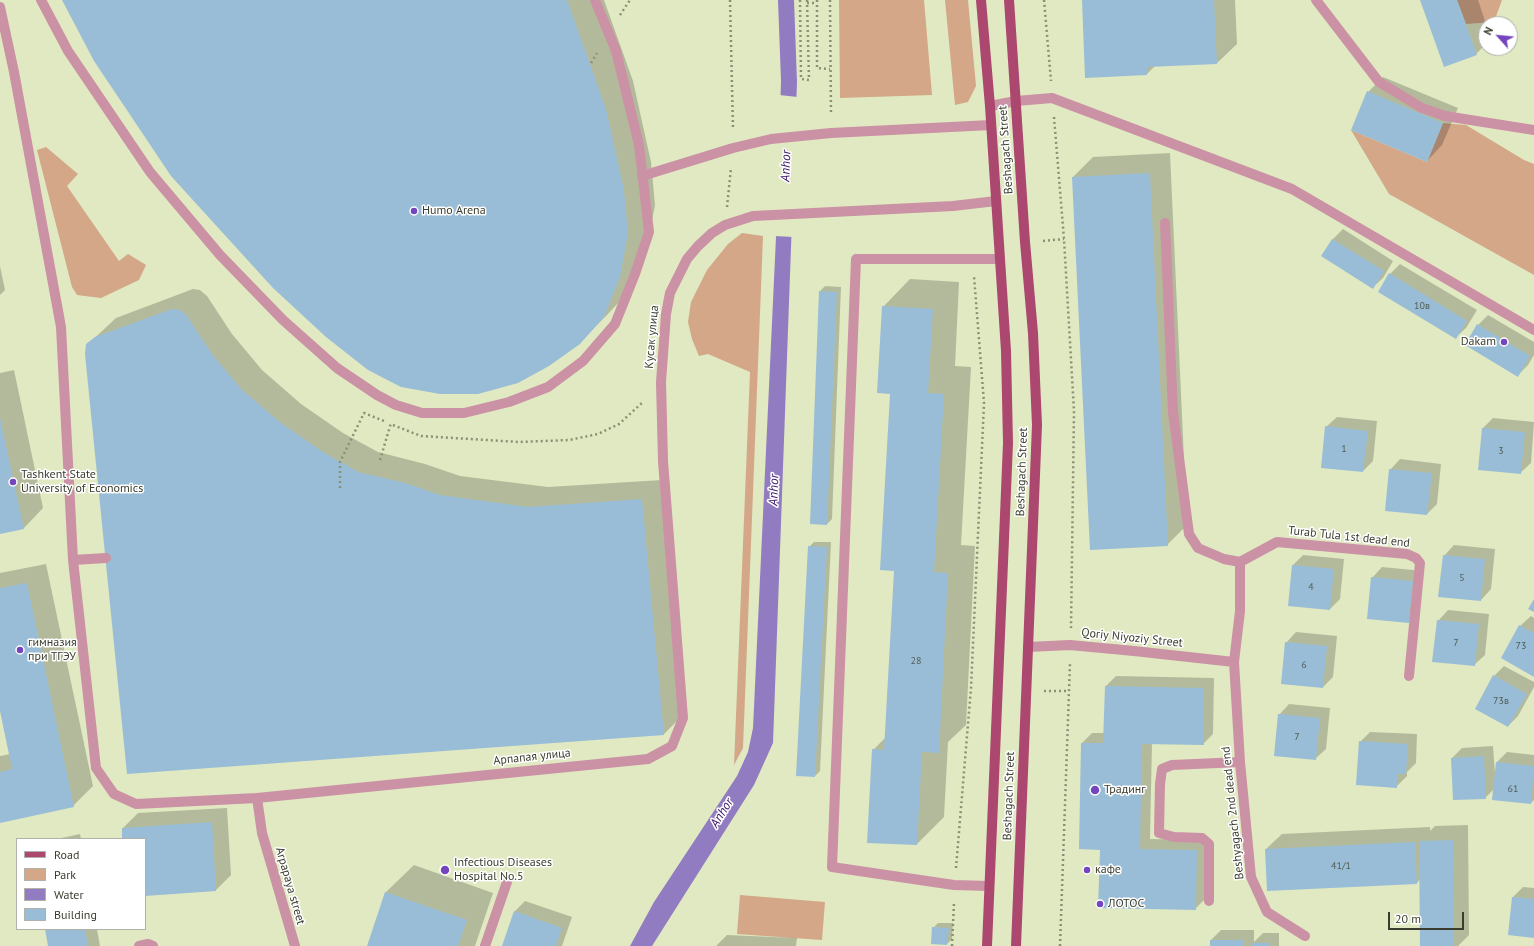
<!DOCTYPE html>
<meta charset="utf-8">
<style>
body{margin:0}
#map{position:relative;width:1534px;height:946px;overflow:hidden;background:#e0e9c2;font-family:"PT Sans",sans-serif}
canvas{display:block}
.legend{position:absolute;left:16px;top:838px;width:130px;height:92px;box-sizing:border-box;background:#fff;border:1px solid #b0b1ab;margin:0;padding:5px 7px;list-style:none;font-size:12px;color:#3a3d2d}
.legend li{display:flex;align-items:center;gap:8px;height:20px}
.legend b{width:20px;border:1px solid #b0b1ab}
.north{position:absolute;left:1478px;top:16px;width:40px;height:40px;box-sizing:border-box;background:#fff;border:1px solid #b0b1ab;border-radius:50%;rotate:297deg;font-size:11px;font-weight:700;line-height:16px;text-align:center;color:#3a3d2d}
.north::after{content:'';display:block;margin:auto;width:14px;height:18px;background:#7445bc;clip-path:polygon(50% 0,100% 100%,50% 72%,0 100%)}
.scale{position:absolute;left:1388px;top:912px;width:76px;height:18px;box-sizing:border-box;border:2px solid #3a3d2d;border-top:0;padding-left:5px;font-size:12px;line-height:14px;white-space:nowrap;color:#3a3d2d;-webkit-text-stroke:3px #fff;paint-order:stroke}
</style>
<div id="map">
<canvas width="1534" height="946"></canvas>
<ul class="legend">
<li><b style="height:5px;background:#ac476f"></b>Road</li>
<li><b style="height:11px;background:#d3a787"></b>Park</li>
<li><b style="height:11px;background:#927cc1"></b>Water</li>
<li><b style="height:11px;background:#99bdd6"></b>Building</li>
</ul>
<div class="north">N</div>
<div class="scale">20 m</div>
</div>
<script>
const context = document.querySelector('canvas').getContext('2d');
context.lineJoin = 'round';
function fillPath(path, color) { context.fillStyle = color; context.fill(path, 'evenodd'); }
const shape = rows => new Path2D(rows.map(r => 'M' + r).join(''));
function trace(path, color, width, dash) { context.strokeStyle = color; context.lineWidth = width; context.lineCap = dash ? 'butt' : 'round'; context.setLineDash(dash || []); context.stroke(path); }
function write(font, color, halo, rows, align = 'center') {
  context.font = font + ' "PT Sans",sans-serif'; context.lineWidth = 3; context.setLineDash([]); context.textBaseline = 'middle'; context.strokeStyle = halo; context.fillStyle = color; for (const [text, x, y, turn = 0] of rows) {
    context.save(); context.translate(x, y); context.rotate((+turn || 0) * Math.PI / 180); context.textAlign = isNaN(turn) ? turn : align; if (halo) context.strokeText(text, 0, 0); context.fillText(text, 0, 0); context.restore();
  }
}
fillPath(shape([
 [839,0,924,0,932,95,840,98],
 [945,0,968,0,976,86,968,102,955,105],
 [1457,0,1502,0,1494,22,1466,24],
 [1443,123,1466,125,1524,160,1534,164,1534,275,1389,194,1351,130,1427,162],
 [46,147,78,174,67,186,119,261,128,254,146,265,139,280,101,298,77,295,72,287,37,150],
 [742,233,763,236,743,748,734,765,750,372,708,354,699,356,692,339,688,322,691,302,707,270,728,244],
 [740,895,825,902,822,940,737,934]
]), '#d3a787');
fillPath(shape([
 [778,0,794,0,797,82,773,743,754,785,652,946,630,946,654,902,737,776,748,752,753,728,776,237,781,81]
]), '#927cc1');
fillPath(shape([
 [779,95,798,97,794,237,774,236]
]), '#e0e9c2');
fillPath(shape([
 [63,0,604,0,633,81,651,162,655,205,647,248,631,289,607,315,579,343],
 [1083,0,1235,0,1237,44,1217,63,1155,66,1147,74],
 [1421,0,1478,0,1486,24,1486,44,1476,54],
 [1383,77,1458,108,1442,145,1427,161,1368,92],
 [1170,153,1187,525,1167,545,1073,177,1093,157],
 [1343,229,1393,261,1383,278,1372,288,1322,256,1333,239],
 [1400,264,1477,310,1466,328,1455,338,1390,274],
 [0,266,5,290,0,295],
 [910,279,959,282,955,366,971,367,961,545,975,546,966,725,948,742,944,817,917,844,873,750,886,737,895,570,891,393,883,307],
 [825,286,841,287,832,519,827,524,820,291],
 [193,289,200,290,207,296,232,334,262,370,301,404,343,433,378,452,425,464,460,476,548,487,662,480,684,714,664,734,128,773,87,345,116,318],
 [1488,315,1534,342,1534,355,1528,365,1518,375,1478,325],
 [14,370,43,508,24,528,0,533,0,373],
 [1337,417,1377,421,1373,461,1363,471,1326,427],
 [1493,418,1534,422,1531,463,1520,473,1483,428],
 [1400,459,1441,464,1437,504,1427,514,1390,470],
 [814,542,831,542,820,771,815,776,809,547],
 [1454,545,1495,549,1491,589,1481,600,1444,556],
 [1303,555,1344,559,1340,599,1330,609,1289,605,1293,565],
 [46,564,93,786,73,806,0,822,0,756,10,754,0,706,0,573],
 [1382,567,1423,571,1419,611,1409,622,1372,578],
 [1448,610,1489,614,1485,655,1474,665,1438,621],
 [1531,616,1534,618,1534,675,1520,626],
 [1296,632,1337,636,1333,677,1323,687,1286,643],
 [1504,666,1534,682,1534,687,1518,716,1508,726,1494,676],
 [1116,676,1214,678,1213,734,1203,744,1152,743,1150,839,1207,840,1206,898,1195,909,1101,849,1082,743,1092,733,1105,733,1106,686],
 [1289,704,1330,708,1326,749,1315,759,1279,715],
 [1370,732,1417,734,1416,763,1407,772,1407,776,1396,787,1360,742],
 [1493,746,1495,774,1496,774,1497,762,1507,752,1534,755,1534,800,1531,803,1494,799,1495,788,1485,798,1452,758,1462,748],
 [227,808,231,875,216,890,145,895,145,839,123,839,123,828,138,813],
 [1468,825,1469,935,1458,946,1421,946,1420,879,1417,883,1266,849,1282,834,1430,827,1430,831,1435,826],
 [80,834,81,839,57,839],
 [414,865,493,893,475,946,368,946,386,892],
 [1523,887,1534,888,1534,937,1513,897],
 [525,901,572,917,562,946,503,946,515,911],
 [938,923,953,923,952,939,947,944,933,928],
 [46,929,97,929,100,946,49,946],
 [1221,930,1254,930,1254,942,1263,933,1279,933,1279,946,1211,946,1211,940],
 [727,935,797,938,796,946,716,946]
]), '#0003');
fillPath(shape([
 [62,0,567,0,606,109,624,190,628,233,620,277,604,317,580,344,549,366,518,383,478,394,440,394,401,387,368,370,326,337,273,288,171,176,94,61],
 [1082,0,1214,0,1217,64,1147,67,1147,75,1085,78],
 [1420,0,1457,0,1477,55,1444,67],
 [1367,91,1443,123,1427,162,1351,130],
 [1150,173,1168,546,1090,550,1072,177],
 [1332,239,1384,271,1373,289,1321,256],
 [1389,273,1467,321,1456,339,1378,292],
 [819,291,837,292,827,525,810,524],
 [882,306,933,309,928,393,944,394,934,572,948,573,939,753,922,752,917,845,867,843,872,749,884,750,894,571,880,570,890,394,877,393],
 [172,309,180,310,187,316,212,354,242,390,281,423,323,452,358,472,405,483,440,495,528,507,642,499,664,735,127,774,85,354,86,344,95,337],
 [1477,324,1530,356,1518,377,1465,345],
 [0,418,24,529,0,534],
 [1325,426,1368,431,1363,472,1321,468],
 [1482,428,1525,432,1521,474,1478,470],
 [1389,469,1432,473,1427,515,1385,511],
 [808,546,827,547,815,777,796,776],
 [1443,555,1485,559,1481,601,1438,597],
 [1292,565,1334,569,1330,610,1288,606],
 [1371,577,1413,581,1409,623,1367,619],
 [27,583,74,807,0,823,0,772,12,769,0,711,0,588],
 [1534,599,1534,612,1528,609],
 [1437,620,1479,624,1475,666,1432,662],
 [1519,625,1534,633,1534,677,1501,658],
 [1285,642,1327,646,1323,688,1281,684],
 [1493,675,1527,694,1508,727,1475,709],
 [1105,686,1204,688,1204,745,1142,744,1140,849,1197,850,1196,910,1098,908,1100,850,1079,849,1081,743,1103,743],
 [1278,714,1320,718,1316,760,1274,756],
 [1359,741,1408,744,1406,774,1397,774,1397,788,1356,785],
 [1484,756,1486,799,1453,800,1451,758],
 [1496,762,1534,766,1531,804,1492,800],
 [212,822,216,891,145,896,145,839,122,839,122,828],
 [1453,840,1454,946,1420,946,1419,841],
 [1415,842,1417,884,1267,891,1265,849],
 [385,892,467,920,458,946,367,946],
 [1512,897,1534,899,1534,938,1508,935],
 [514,911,562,928,556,946,502,946],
 [932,927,949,928,947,945,931,944],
 [45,929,85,929,88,946,48,946],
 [1210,940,1244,940,1244,946,1210,946],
 [1252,943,1269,943,1269,946,1252,946]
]), '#99bdd6');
trace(shape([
 [730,0,733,129],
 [800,0,801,79,809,80,807,0],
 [817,0,817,68,830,69],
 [830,0,831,115],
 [1044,0,1051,81],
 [807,3,817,3],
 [620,15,630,0],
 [591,63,597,53],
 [1054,117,1064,239,1074,411,1071,628],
 [727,207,731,168],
 [1043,241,1064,239],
 [393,425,421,436,519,442,569,440,598,434,619,424,643,402],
 [380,460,391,423],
 [340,488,340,462,364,413,384,421],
 [1044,691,1069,691],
 [956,868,971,688,984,403,974,276],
 [952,946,954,903],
 [1060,946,1070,663]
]), '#8a9075', 2.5, [2, 3]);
trace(shape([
 [41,0,68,51,150,172,220,255,283,320,337,368,377,395,396,405,422,413,464,413,509,402,548,387,583,361,615,324,635,274,649,232,639,145,616,51,595,0],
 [1316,0,1379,82,1422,108,1445,116,1534,130],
 [0,7,14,72,61,327,73,560,106,558],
 [990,106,1016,101,1052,98,1292,189,1534,330],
 [642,176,733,148,771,139,831,133,991,125],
 [1165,223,1173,412,1189,534,1198,548,1224,559,1240,562],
 [73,560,96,768,114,794,136,804,257,798],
 [1028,647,1070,645,1134,651,1234,662],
 [989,886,954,885,832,867,856,259,999,259],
 [1209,901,1209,844,1202,838,1174,837,1159,833,1160,784,1162,769,1172,765,1240,762],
 [1305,936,1267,912,1251,877,1240,762,1234,662,1240,611,1240,562,1277,542,1407,554,1416,558,1420,563,1409,676],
 [139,946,148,944,153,946],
 [295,946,262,833,257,798,648,759,672,746,683,718,663,461,661,382,666,314,670,293,687,259,698,246,712,233,725,225,753,216,953,206,996,201],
 [485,946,507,882]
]), '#cb91a4', 10);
trace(shape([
 [981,0,990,106,1006,351,1008,443,987,946],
 [1009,0,1025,242,1033,333,1037,425,1016,946]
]), '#ac476f', 10);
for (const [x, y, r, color] of [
 [414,211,4,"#7445bc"],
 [1504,342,4,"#7445bc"],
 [13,482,4,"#7445bc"],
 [20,650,4,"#7445bc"],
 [1095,790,5,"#7445bc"],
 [445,870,5,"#7445bc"],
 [1087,870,4,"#7445bc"],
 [1100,904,4,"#7445bc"]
]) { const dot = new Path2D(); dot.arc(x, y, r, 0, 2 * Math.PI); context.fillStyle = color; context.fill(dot); trace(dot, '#fff', 1.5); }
write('10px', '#525d57', null, [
 ["10в",1422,306],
 ["1",1344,449],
 ["3",1501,451],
 ["5",1462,578],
 ["4",1311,587],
 ["7",1456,643],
 ["73",1521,646],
 ["28",916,661],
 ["6",1304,665],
 ["73в",1501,701],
 ["7",1297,737],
 ["61",1513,789],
 ["41/1",1341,866]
]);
write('12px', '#3a3d2d', '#fff', [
 ["Beshagach Street",1006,150,-94],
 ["Кусак улица",652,337,-85],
 ["Beshagach Street",1022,472,-88],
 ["Turab Tula 1st dead end",1349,537,6],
 ["Qoriy Niyoziy Street",1132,638,6],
 ["Арпапая улица",532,757,-6],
 ["Beshagach Street",1009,796,-88],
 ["Beshyagach 2nd dead end",1233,813,-96],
 ["Arpapaya street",290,886,74]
]);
write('12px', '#3a3d2d', '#fff', [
 ["Humo Arena",422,211],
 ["Dakam",1496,342,"right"],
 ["Tashkent State",21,475],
 ["University of Economics",21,489],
 ["гимназия",28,643],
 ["при ТГЭУ",28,657],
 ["Традинг",1104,790],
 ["Infectious Diseases",454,863],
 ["Hospital No.5",454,877],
 ["кафе",1095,870],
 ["ЛОТОС",1108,904]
], 'left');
write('italic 13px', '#391567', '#fff', [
 ["Anhor",786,166,-88],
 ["Anhor",774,490,-88],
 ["Anhor",722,813,-58]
]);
</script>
